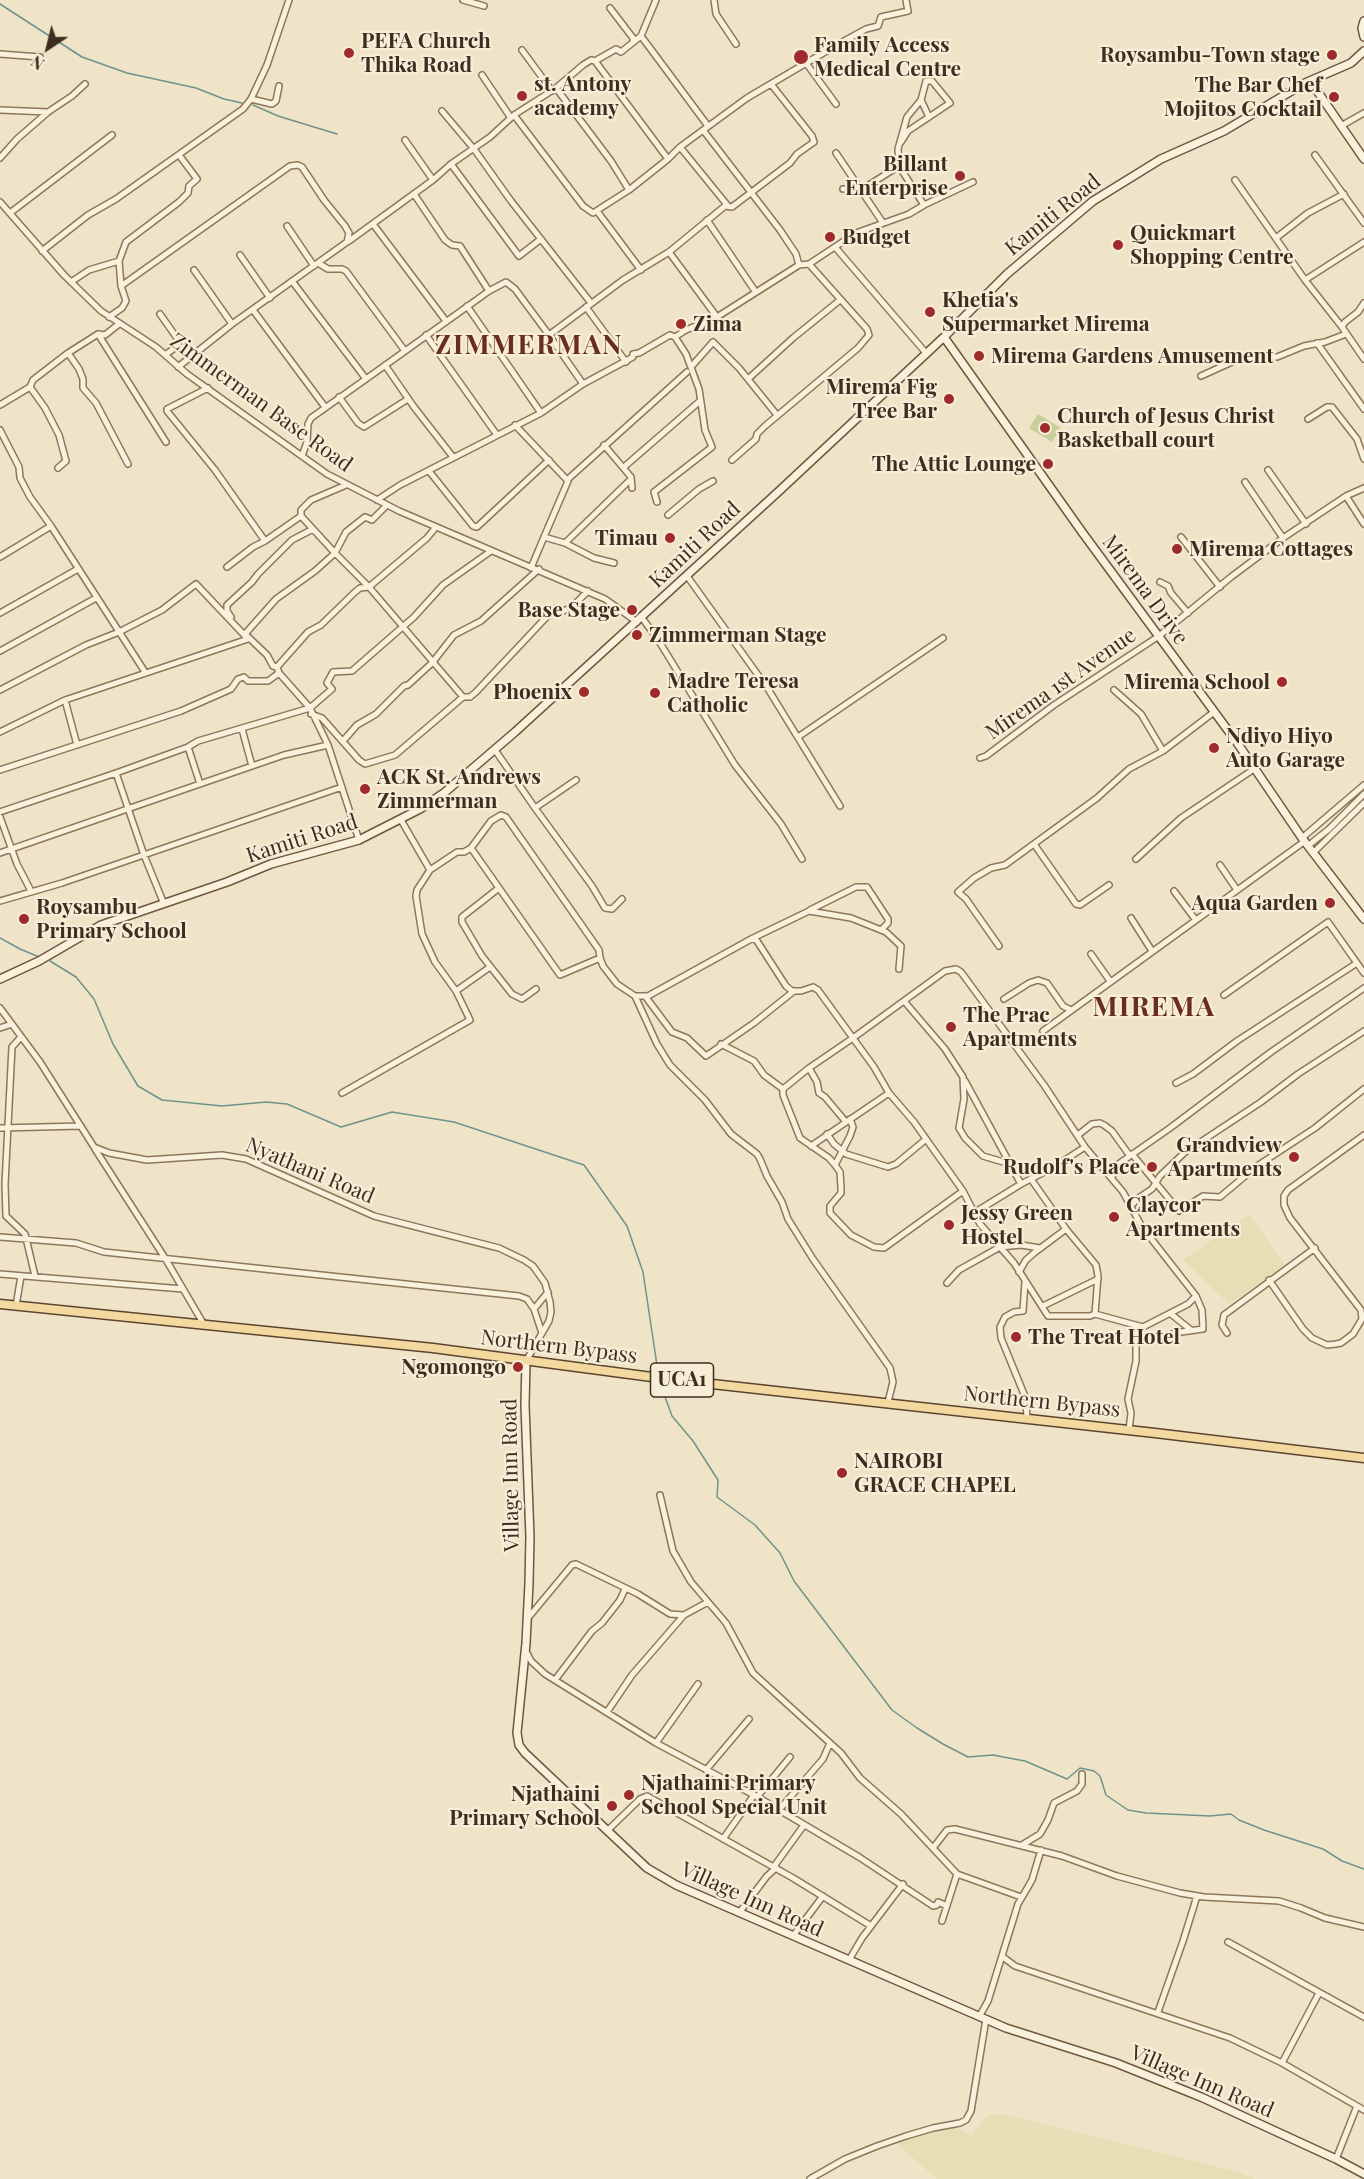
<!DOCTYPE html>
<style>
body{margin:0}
#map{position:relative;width:1364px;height:2179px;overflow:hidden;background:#f0e4c8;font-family:"Playfair Display",serif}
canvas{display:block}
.north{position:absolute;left:18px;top:18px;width:60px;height:60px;-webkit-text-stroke:4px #f7eed8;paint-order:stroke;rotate:215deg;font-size:16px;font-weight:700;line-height:24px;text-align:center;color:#3d2e20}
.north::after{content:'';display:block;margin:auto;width:21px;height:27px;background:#3d2e20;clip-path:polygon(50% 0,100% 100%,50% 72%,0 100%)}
</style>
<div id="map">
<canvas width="1364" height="2179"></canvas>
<div class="north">N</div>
</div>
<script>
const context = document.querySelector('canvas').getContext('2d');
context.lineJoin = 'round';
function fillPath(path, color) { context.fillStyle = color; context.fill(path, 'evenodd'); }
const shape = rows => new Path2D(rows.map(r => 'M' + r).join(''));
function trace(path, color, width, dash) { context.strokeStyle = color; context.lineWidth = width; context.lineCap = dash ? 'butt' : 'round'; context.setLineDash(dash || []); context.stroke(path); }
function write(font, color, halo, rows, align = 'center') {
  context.font = font + ' "Playfair Display",serif'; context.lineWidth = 4.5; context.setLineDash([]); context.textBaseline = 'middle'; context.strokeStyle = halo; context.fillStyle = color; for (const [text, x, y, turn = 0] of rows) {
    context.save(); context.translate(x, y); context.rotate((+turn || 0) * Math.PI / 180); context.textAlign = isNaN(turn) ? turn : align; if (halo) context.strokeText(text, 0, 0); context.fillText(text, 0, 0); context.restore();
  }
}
fillPath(shape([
 [1249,1214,1285,1265,1229,1304,1183,1260],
 [988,2115,1007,2115,1238,2172,1255,2179,937,2179,895,2142,933,2129,954,2127,972,2136]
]), '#e6deb5');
fillPath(shape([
 [1038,414,1061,428,1052,442,1029,428]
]), '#c9cf9b');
trace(shape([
 [0,4,82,57,127,73,196,88,224,99,242,103],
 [253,105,278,116,337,134],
 [0,938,20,949,37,956],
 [50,961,76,977,94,999,113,1044,138,1086,162,1100,222,1106,266,1102,287,1104,341,1127,392,1112,454,1122,584,1165,627,1226,643,1272,658,1372],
 [660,1383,672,1416,693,1441,718,1480,717,1497,755,1525,780,1553,794,1581,892,1710,917,1728,943,1744,968,1757,993,1755,1025,1761,1067,1779,1080,1768,1094,1771,1100,1776,1106,1795,1128,1810,1146,1813,1210,1816,1231,1814,1239,1820,1264,1830,1323,1849,1342,1861,1364,1869]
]), '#6f938a', 1.5);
const street = shape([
 [463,0,484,6],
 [656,0,641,36,708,126],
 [714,0,716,14,736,44],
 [610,8,633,38,633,42],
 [522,50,552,91],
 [0,54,40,57],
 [595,61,668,159],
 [806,63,836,104],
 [482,75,511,118],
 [556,88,611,161,629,190],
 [251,99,272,104,276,101,279,86],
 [921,100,929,117],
 [0,110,48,112],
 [442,111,474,149,511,201,591,303],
 [514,115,583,206,593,213,629,190,668,159,680,147],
 [1341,126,1364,113],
 [703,130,780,230,796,254,799,265],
 [405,140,433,180],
 [901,142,908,131,950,103,932,81,926,81,921,100,907,117,898,149,899,166,924,205],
 [836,153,883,223],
 [1315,155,1364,223],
 [0,158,17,139,48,112,72,96,85,84],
 [451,164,519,256,541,239],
 [1235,180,1305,280,1342,327,1364,359],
 [843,189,861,190,899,166],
 [414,194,445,240,452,245,460,246,489,291],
 [0,202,64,275,101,311,156,347,187,374,327,474,399,511,605,599,637,622],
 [728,206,680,147,747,98,835,46,866,29,878,26,881,17,908,11,906,0],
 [597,211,641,270],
 [10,213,112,135],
 [707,220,755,291],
 [373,224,446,321],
 [287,226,314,266],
 [1276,238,1308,213,1344,194],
 [349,241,433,180,451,164,490,137,514,115,556,88,583,65,591,60,595,61,616,49,621,52,641,36],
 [835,247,926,353],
 [42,251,88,215,116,199,243,109,251,99,267,65,289,0],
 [669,252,717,317],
 [240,255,270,298],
 [318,263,328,269,342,269,346,271,405,351],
 [194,270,232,324],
 [1305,280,1364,242],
 [292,281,366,379,311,418,308,424,307,442,302,456],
 [71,282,89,270,119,261],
 [121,286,119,261,126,242,179,202,188,193,189,186,197,179,179,155],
 [467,306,541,413],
 [586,307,626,362],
 [253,310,325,407],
 [160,314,179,341,176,347,165,355],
 [109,317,122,308,126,301,121,286,290,166,298,165,302,167,324,200,345,226,349,233,347,242,232,324,178,367],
 [1342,327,1345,322,1358,312,1364,303],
 [98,334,166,442],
 [426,335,497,435],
 [549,335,623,280,669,252,725,206,732,207,790,163,797,154,814,142,812,136,771,84],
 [1317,343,1364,409],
 [68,353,79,369,83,379,83,388,96,403,128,464],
 [385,365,414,407,453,457],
 [691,367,713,342,739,368,777,415],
 [1201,376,1234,361,1258,357,1277,357,1304,346,1325,342,1346,334],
 [366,379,489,291,506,282,515,289,549,335,583,384],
 [748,379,793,338,840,300],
 [30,387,45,408,59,435,66,461,58,468],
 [208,388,167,409,167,411,215,470,265,541,301,516,301,510,311,500,346,485],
 [339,397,358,423,364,427,408,399],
 [0,405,30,387,33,380,68,353,98,334,105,335,119,324],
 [1308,419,1327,407,1332,407,1357,439,1364,459],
 [515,425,568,481,544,537],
 [0,430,19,467,20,478,30,497,51,526,145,672],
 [604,445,631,477,632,488],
 [732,460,756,439,757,434,765,426,858,348,869,335,867,329,809,264],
 [624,467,700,401],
 [1268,470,1306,524],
 [429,471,473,526,477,527,549,460],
 [567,480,687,372],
 [1245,482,1283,538],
 [1346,496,1364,524],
 [377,500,400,485,541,413,583,384,633,357,633,354,639,353,670,335,675,337,686,330,717,317,799,265,809,264,856,233,909,214,924,205,973,182],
 [657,502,654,492,712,447,705,430,699,389,686,354,675,337],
 [668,515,699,489,713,481],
 [301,516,335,553,369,587,463,697,470,697,476,692,554,609,558,608,563,611,571,608,588,591],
 [1181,537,1220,587],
 [565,543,631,479],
 [0,557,51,526],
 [227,567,253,547,265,541],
 [531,568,544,537,565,543,594,558,614,563],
 [687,576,768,689,840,806],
 [1160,582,1168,586,1171,593,1188,613],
 [0,613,78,569],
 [231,617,227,611,227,605,252,582,258,574,292,540,313,529],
 [642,618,657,638,735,765,781,824,802,859],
 [0,651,96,598],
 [277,667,308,632,321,625,355,592,360,588,369,587,427,538,436,527],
 [0,690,86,645,119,632,162,610,196,584,248,639,65,700,0,732],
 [1114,690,1141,714,1163,751],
 [65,700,77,745],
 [311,714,322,718,359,760,365,764,395,755,463,697],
 [242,729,252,766],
 [798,737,943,638],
 [343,741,357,725,376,714,404,686,408,685,432,663,454,635,481,621,539,569],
 [188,747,200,784],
 [495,750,535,808,592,886,605,908,612,909,622,899],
 [980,758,986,756,1054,705,1159,636,1231,577,1283,538,1346,496,1364,488],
 [0,770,181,711,231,689,238,679,244,677,248,681,268,681,279,673],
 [535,808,576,780],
 [0,812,116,773],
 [0,817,17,864,31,891],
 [401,820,430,870,457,852,464,852,471,848,560,975,600,958,603,966,617,984,635,996,648,996,753,938,757,941,786,986,792,991,801,991,813,987,818,990,874,1067,889,1093,914,1122,963,1191,980,1224,1014,1263,1048,1316,1090,1316,1095,1314,1143,1327],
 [1302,838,1364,785],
 [359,840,328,745,310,708,279,673,277,667,273,666,267,655,245,634,276,599,315,571,335,553,346,532,365,517,372,520,387,505],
 [1034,844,1076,904,1080,905,1109,885],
 [1309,845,1329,829,1364,794],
 [471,848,491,821,501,815,506,817,599,950,600,958],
 [1314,852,1364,803],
 [0,853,284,755,328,745],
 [1136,859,1181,818,1254,769],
 [1220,865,1237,890],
 [499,888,462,917,462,922,482,956,512,994,522,999,536,989],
 [1174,891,1195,919],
 [0,901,62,883,342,787],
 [164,904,144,855,116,773,188,747,198,741,310,708,332,689,327,683,333,672,352,671,414,617,443,585,491,551],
 [810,910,856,887,867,887,888,919,888,923,881,930],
 [1131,918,1152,951],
 [753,938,809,911,851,918,886,932,901,946,899,969],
 [999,946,966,899,958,892,974,878,991,868,1005,865,1097,798,1129,769,1163,751,1214,712],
 [1091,954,1110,981],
 [456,991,490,967],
 [1224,995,1328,922,1364,973],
 [635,996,657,1044,670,1065,705,1100,731,1134,757,1154,760,1159,767,1176,782,1202,788,1219,813,1259,890,1368,893,1382,888,1402],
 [645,996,672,1032,687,1038,706,1056,754,1023,794,991],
 [1004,999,1029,983,1038,980,1047,983,1063,1006,1071,1010],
 [904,1001,945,1049,963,1077,964,1099,959,1128,965,1138,983,1156,1010,1164],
 [0,1008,40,1062,94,1147,109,1153,147,1160,222,1155,246,1159,374,1216,499,1248,524,1260,533,1266,545,1283,550,1302,551,1312,549,1321,526,1361],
 [0,1028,12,1024],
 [1043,1031,1305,841],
 [21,1037,12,1047,5,1184,6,1216,25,1234,35,1276],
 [721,1044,754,1061,764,1075,783,1089,783,1095,800,1138,829,1158,835,1165,840,1172,841,1187,841,1193,830,1206,830,1213,851,1235,874,1247,884,1248,963,1191],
 [809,1068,817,1082,819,1093,825,1097,846,1122],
 [965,1081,1021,1184],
 [1176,1083,1193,1074,1237,1041,1357,963],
 [783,1089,809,1068,853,1038,945,971,956,969,961,972,1044,1085,1085,1147,1123,1192,1142,1227,1196,1296,1188,1304,1143,1327,1136,1335,1136,1361,1128,1399,1131,1413,1129,1430],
 [342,1093,470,1020,456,991,435,962,422,934,416,896,417,890,430,870],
 [0,1128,81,1126],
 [827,1134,834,1144,846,1154,888,1167,896,1164,925,1140],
 [1078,1135,1092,1124,1100,1123,1104,1125,1112,1131,1130,1156],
 [811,1146,889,1093],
 [95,1149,165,1258,203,1323],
 [1132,1154,1179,1211,1203,1196,1220,1197,1257,1166,1315,1128,1364,1089],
 [835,1165,850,1136,853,1127,850,1119],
 [1112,1177,1117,1165,1170,1128,1271,1052,1364,988],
 [1130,1207,1137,1199,1152,1189,1160,1176,1184,1153,1261,1102,1298,1074,1364,1031],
 [974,1213,1021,1184,1054,1167,1085,1147],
 [1066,1229,1096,1265,1098,1276,1095,1314],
 [0,1237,76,1243,104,1252,519,1296,527,1299,534,1309,542,1333],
 [1019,1272,1026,1260,1034,1253,1066,1229,1031,1179],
 [0,1274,183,1289],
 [1269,1280,1303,1329,1312,1338,1327,1345,1336,1344,1341,1343,1353,1334,1362,1319,1361,1310,1290,1218,1284,1205,1284,1196,1288,1190,1364,1135],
 [1025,1282,1023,1311,1014,1312,1005,1317,1000,1327,1001,1338,1026,1399,1027,1419],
 [947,1283,959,1270,1000,1247,1021,1245,1040,1248],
 [16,1306,21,1276],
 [1043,1306,1098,1279],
 [534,1309,548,1292],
 [1171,1314,1191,1330],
 [1174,1333,1203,1329,1202,1310,1196,1296],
 [1227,1333,1222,1325,1224,1315,1315,1248],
 [660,1495,673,1551,691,1582,726,1623,753,1673,841,1753,860,1778,901,1814,957,1874,1021,1897],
 [528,1618,572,1565,576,1564,638,1594,670,1614,684,1615,708,1602],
 [526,1651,531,1661,545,1674,656,1743,754,1795,859,1857,933,1906,937,1905,938,1902,947,1906],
 [555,1680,592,1631,602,1623,620,1600,625,1589],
 [607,1712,632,1675,684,1615],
 [656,1743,698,1684],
 [706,1770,749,1719],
 [757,1797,790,1757],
 [779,1810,823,1759,830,1743],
 [607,1831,640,1799,647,1796,793,1878,871,1926],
 [723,1839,754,1795],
 [1022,1845,1040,1834,1048,1820,1054,1803,1077,1791,1082,1784,1082,1774],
 [933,1848,947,1830,955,1829,1062,1856,1117,1876,1180,1893,1204,1897,1279,1901,1301,1908,1325,1918,1364,1927],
 [739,1913,767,1876,776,1868,775,1865,804,1825],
 [942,1921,957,1874],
 [793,1936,823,1896],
 [1228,1942,1364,2017],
 [1003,1957,1015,1966,1230,2038,1282,2063,1364,2110],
 [849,1960,862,1938,903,1884],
 [1158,2012,1183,1941,1197,1896],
 [979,2017,988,2001,1018,1904,1032,1880,1041,1850],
 [1282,2063,1319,1993],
 [1336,2159,1357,2106],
 [810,2179,845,2159,877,2146,906,2136,933,2128,960,2123,966,2120,971,2111,986,2019]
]);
const secondary = shape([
 [1364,21,1362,28,1364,37],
 [1311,82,1364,159],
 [944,337,1082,532,1238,744,1302,838,1364,919],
 [0,979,39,961,101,925,227,882,271,864,359,840,420,809,444,793,515,732,777,493,944,337,1007,274,1093,201,1161,159,1224,131,1305,83,1351,63,1364,51],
 [526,1361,525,1405,530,1537,529,1583,526,1643,517,1733,519,1745,525,1753,647,1868,676,1885,1006,2028,1116,2063,1201,2097,1336,2159,1364,2174]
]);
const primary = shape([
 [0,1304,433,1348,667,1379,1155,1433,1364,1458]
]);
trace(street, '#8d765c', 8);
trace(secondary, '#6f573f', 10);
trace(primary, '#5b4430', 11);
trace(street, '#faf1dc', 5);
trace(secondary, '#faf1dc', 7);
trace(primary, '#f3d9a0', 8);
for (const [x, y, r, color] of [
 [349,53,6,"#9e2a2b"],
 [1332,55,6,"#9e2a2b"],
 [801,57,8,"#9e2a2b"],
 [522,96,6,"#9e2a2b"],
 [1334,97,6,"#9e2a2b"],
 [960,176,6,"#9e2a2b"],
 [830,237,6,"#9e2a2b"],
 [1118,245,6,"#9e2a2b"],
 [930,312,6,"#9e2a2b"],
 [681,324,6,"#9e2a2b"],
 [979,356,6,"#9e2a2b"],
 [949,399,6,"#9e2a2b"],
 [1045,428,6,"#9e2a2b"],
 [1048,464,6,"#9e2a2b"],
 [670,538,6,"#9e2a2b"],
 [1177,549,6,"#9e2a2b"],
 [632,610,6,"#9e2a2b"],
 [637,635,6,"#9e2a2b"],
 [1282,682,6,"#9e2a2b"],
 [584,692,6,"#9e2a2b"],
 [655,693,6,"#9e2a2b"],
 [1214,748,6,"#9e2a2b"],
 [365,789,6,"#9e2a2b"],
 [1330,903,6,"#9e2a2b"],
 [24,919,6,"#9e2a2b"],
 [951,1027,6,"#9e2a2b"],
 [1294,1157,6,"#9e2a2b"],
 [1152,1167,6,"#9e2a2b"],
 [1114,1217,6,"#9e2a2b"],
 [949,1225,6,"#9e2a2b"],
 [1016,1337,6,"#9e2a2b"],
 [518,1367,6,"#9e2a2b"],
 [842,1473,6,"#9e2a2b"],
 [629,1795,6,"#9e2a2b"],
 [612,1806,6,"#9e2a2b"]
]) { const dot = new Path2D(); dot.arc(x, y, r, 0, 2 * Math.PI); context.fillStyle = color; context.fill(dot); trace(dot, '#f7eed8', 2); }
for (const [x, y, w] of [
 [682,1380,63]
]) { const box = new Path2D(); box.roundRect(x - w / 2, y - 17, w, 34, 4.5); context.fillStyle = '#f7eed8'; context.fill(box); trace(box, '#3d2e20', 1.5); }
write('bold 20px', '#3d2e20', null, [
 ["UCA1",682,1380]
]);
write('bold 21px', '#3d2e20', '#f7eed8', [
 ["PEFA Church",361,41],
 ["Thika Road",361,65],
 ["Family Access",814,45],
 ["Medical Centre",814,69],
 ["Roysambu-Town stage",1320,55,"right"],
 ["st. Antony",534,84],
 ["academy",534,108],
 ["The Bar Chef",1322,85,"right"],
 ["Mojitos Cocktail",1322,109,"right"],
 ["Billant",948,164,"right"],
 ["Enterprise",948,188,"right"],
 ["Quickmart",1130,233],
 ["Shopping Centre",1130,257],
 ["Budget",842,237],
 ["Khetia's",942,300],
 ["Supermarket Mirema",942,324],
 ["Zima",693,324],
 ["Mirema Gardens Amusement",991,356],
 ["Mirema Fig",937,387,"right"],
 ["Tree Bar",937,411,"right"],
 ["Church of Jesus Christ",1057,416],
 ["Basketball court",1057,440],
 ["The Attic Lounge",1036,464,"right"],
 ["Timau",658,538,"right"],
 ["Mirema Cottages",1189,549],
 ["Base Stage",620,610,"right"],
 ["Zimmerman Stage",649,635],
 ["Madre Teresa",667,681],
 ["Catholic",667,705],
 ["Mirema School",1270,682,"right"],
 ["Phoenix",572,692,"right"],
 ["Ndiyo Hiyo",1226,736],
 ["Auto Garage",1226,760],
 ["ACK St. Andrews",377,777],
 ["Zimmerman",377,801],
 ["Aqua Garden",1318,903,"right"],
 ["Roysambu",36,907],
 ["Primary School",36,931],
 ["The Prac",963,1015],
 ["Apartments",963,1039],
 ["Grandview",1282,1145,"right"],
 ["Apartments",1282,1169,"right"],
 ["Rudolf's Place",1140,1167,"right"],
 ["Claycor",1126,1205],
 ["Apartments",1126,1229],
 ["Jessy Green",961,1213],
 ["Hostel",961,1237],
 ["The Treat Hotel",1028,1337],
 ["Ngomongo",506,1367,"right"],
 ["NAIROBI",854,1461],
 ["GRACE CHAPEL",854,1485],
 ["Njathaini Primary",641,1783],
 ["School Special Unit",641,1807],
 ["Njathaini",600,1794,"right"],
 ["Primary School",600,1818,"right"]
], 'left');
write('21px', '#3d2e20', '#f7eed8', [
 ["Kamiti Road",1053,215,-39],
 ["Zimmerman Base Road",261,403,36],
 ["Kamiti Road",695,545,-43],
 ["Mirema Drive",1145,590,54],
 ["Mirema 1st Avenue",1061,684,-35],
 ["Kamiti Road",302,839,-18],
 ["Nyathani Road",310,1171,23],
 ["Northern Bypass",559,1347,7],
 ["Northern Bypass",1042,1402,6],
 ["Village Inn Road",511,1475,-91],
 ["Village Inn Road",752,1900,24],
 ["Village Inn Road",1202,2082,23]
]);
context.letterSpacing = '1.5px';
write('bold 27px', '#6b2e1e', '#f7eed8', [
 ["ZIMMERMAN",529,346],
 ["MIREMA",1154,1008]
]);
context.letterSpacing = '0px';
</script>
